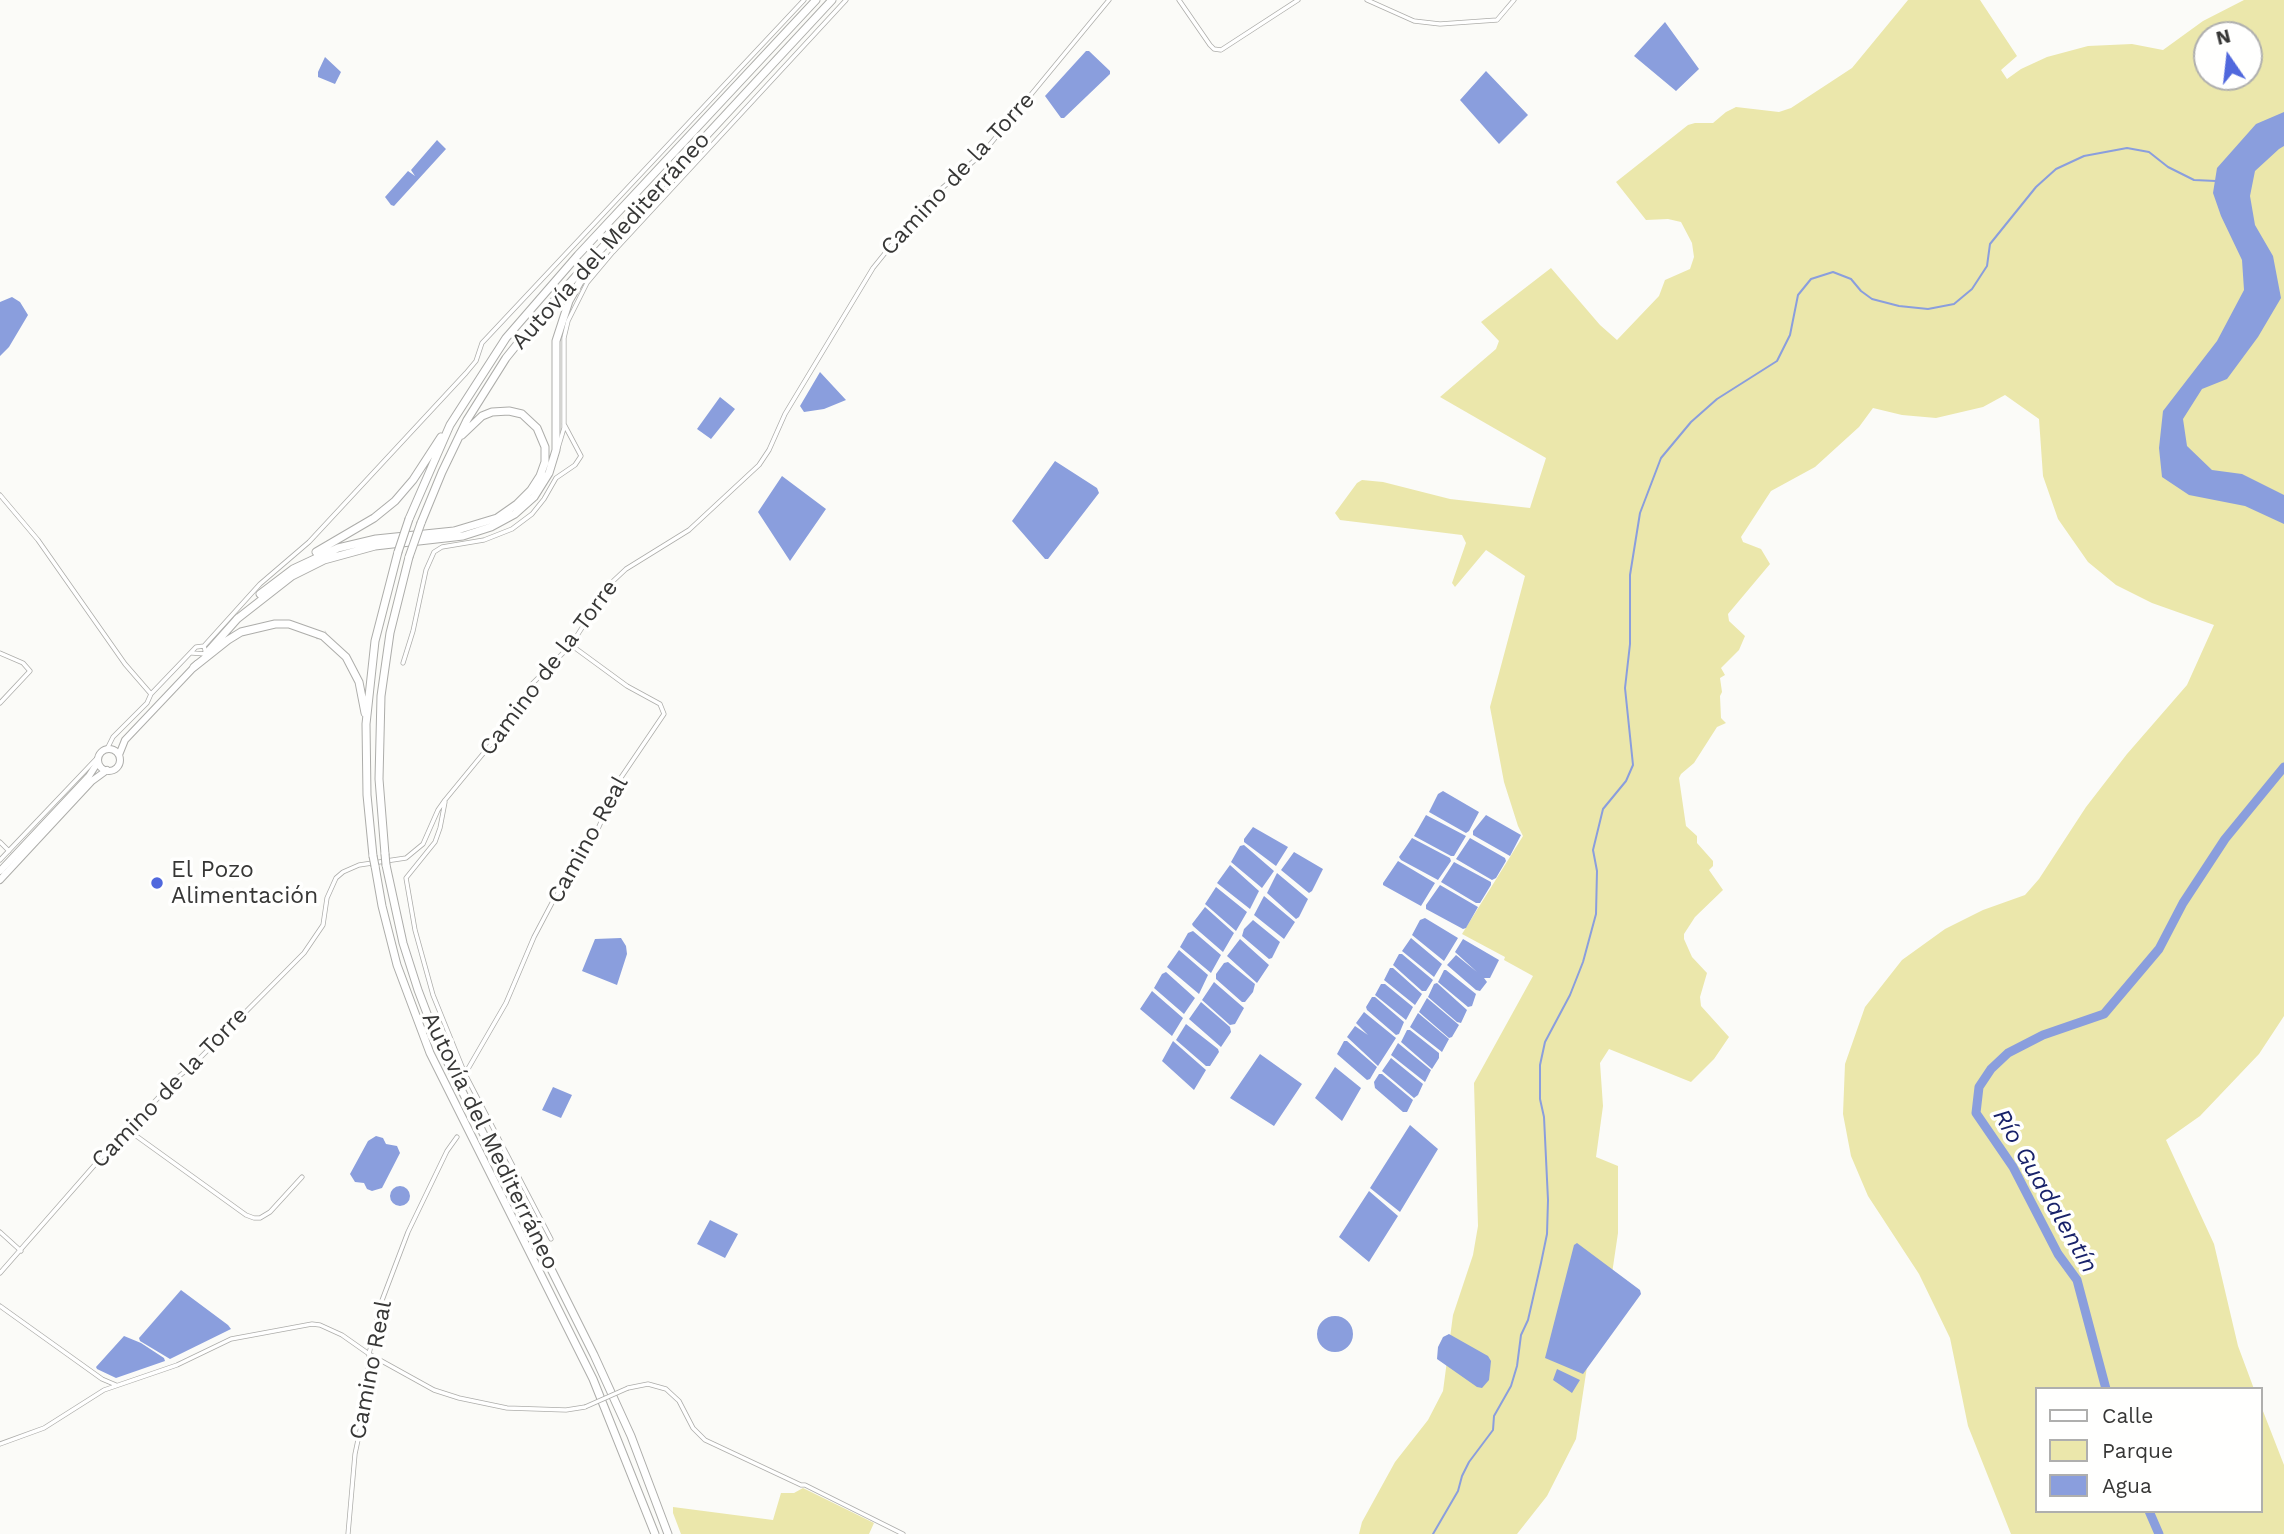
<!DOCTYPE html>
<meta charset="utf-8">
<style>
body{margin:0}
#map{position:relative;width:2284px;height:1534px;overflow:hidden;background:#fbfbf8;font-family:"Work Sans",sans-serif}
canvas{display:block}
.legend{position:absolute;left:2035px;top:1387px;width:228px;height:126px;box-sizing:border-box;background:#fffffe;border:2px solid #afafae;margin:0;padding:9px 12px;list-style:none;font-size:21px;color:#373736}
.legend li{display:flex;align-items:center;gap:14px;height:35px}
.legend b{width:35px;border:2px solid #afafae}
.north{position:absolute;left:2193px;top:21px;width:70px;height:70px;box-sizing:border-box;background:#fffffe;border:2px solid #afafae;border-radius:50%;rotate:346deg;font-size:19px;font-weight:700;line-height:28px;text-align:center;color:#373736}
.north::after{content:'';display:block;margin:auto;width:24px;height:32px;background:#5068dd;clip-path:polygon(50% 0,100% 100%,50% 72%,0 100%)}
</style>
<div id="map">
<canvas width="2284" height="1534"></canvas>
<ul class="legend">
<li><b style="height:9px;background:#fff"></b>Calle</li>
<li><b style="height:19px;background:#ebe7ab"></b>Parque</li>
<li><b style="height:19px;background:#8a9edd"></b>Agua</li>
</ul>
<div class="north">N</div>
</div>
<script>
const context = document.querySelector('canvas').getContext('2d');
context.lineJoin = 'round';
function fillPath(path, color) { context.fillStyle = color; context.fill(path, 'evenodd'); }
const shape = rows => new Path2D(rows.map(r => 'M' + r).join(''));
function trace(path, color, width, dash) { context.strokeStyle = color; context.lineWidth = width; context.lineCap = dash ? 'butt' : 'round'; context.setLineDash(dash || []); context.stroke(path); }
function write(font, color, halo, rows, align = 'center') {
  context.font = font + ' "Work Sans",sans-serif'; context.lineWidth = 7; context.setLineDash([]); context.textBaseline = 'middle'; context.strokeStyle = halo; context.fillStyle = color; for (const [text, x, y, turn = 0] of rows) {
    context.save(); context.translate(x, y); context.rotate((+turn || 0) * Math.PI / 180); context.textAlign = isNaN(turn) ? turn : align; if (halo) context.strokeText(text, 0, 0); context.fillText(text, 0, 0); context.restore();
  }
}
fillPath(shape([
 [1908,0,1980,0,2017,56,2001,70,2007,79,2021,69,2047,57,2088,46,2132,44,2163,50,2203,21,2244,0,2284,0,2284,1016,2259,1054,2200,1116,2166,1140,2214,1244,2238,1346,2254,1389,2037,1389,2037,1511,2261,1511,2261,1406,2284,1465,2284,1534,2011,1534,1968,1426,1950,1338,1919,1274,1868,1196,1851,1156,1843,1114,1845,1064,1865,1007,1902,960,1945,929,1983,910,2025,895,2039,879,2086,807,2127,754,2187,685,2214,625,2152,603,2116,585,2088,562,2058,519,2043,476,2039,419,2005,395,1983,407,1936,418,1902,415,1873,408,1859,427,1815,467,1771,491,1741,537,1743,542,1761,549,1770,564,1728,614,1729,621,1745,636,1739,650,1721,668,1725,675,1720,678,1722,692,1720,696,1721,718,1726,723,1717,727,1694,763,1681,774,1679,778,1686,826,1697,836,1697,843,1713,861,1713,866,1709,870,1723,890,1695,917,1684,934,1684,939,1692,957,1707,973,1700,997,1701,1006,1729,1037,1714,1059,1691,1082,1609,1049,1600,1063,1603,1106,1596,1157,1618,1166,1618,1233,1610,1287,1590,1347,1576,1439,1547,1496,1517,1534,1359,1534,1362,1522,1395,1462,1428,1420,1443,1391,1453,1315,1473,1255,1478,1226,1474,1083,1533,976,1504,960,1505,957,1462,934,1523,836,1518,826,1504,782,1490,707,1525,576,1486,550,1455,587,1452,583,1466,543,1462,535,1340,520,1335,513,1357,483,1362,480,1383,482,1450,499,1530,508,1546,458,1440,397,1496,349,1499,341,1481,322,1551,268,1600,325,1617,340,1659,296,1665,280,1690,269,1694,257,1692,243,1681,222,1668,219,1646,220,1616,182,1688,125,1695,123,1713,123,1726,112,1736,107,1779,112,1791,108,1852,68],
 [2207,35,2249,35,2249,77,2207,77],
 [803,1488,874,1523,869,1534,681,1534,673,1513,673,1507,773,1520,781,1493,794,1493]
]), '#ebe7ab');
fillPath(shape([
 [1665,22,1699,69,1676,91,1634,56],
 [1086,51,1089,51,1110,71,1110,74,1064,118,1061,118,1045,96],
 [325,57,341,72,335,84,318,77,318,72],
 [1486,71,1528,115,1499,144,1460,100],
 [2284,112,2284,146,2279,149,2255,171,2250,196,2255,225,2273,256,2281,298,2258,337,2227,379,2202,389,2183,419,2187,446,2212,470,2242,474,2284,495,2284,524,2245,506,2189,495,2162,477,2159,448,2163,411,2217,341,2244,290,2242,260,2221,216,2213,193,2217,168,2256,124],
 [437,140,446,149,394,206,391,205,385,197,408,171,415,176,411,170],
 [12,297,20,302,28,315,9,347,0,356,0,302],
 [820,372,846,400,824,409,804,412,800,406],
 [720,397,735,409,711,439,697,429],
 [1055,461,1097,488,1099,493,1048,559,1045,559,1012,521],
 [782,476,826,509,790,561,758,512],
 [1443,791,1479,812,1469,831,1466,833,1429,812,1438,794],
 [1426,815,1466,836,1454,856,1451,856,1414,836],
 [1486,815,1521,835,1510,856,1473,835,1473,831],
 [1253,827,1288,847,1276,866,1244,842,1244,839],
 [1412,838,1450,858,1451,861,1438,880,1401,860,1399,857],
 [1470,838,1505,858,1506,861,1496,878,1492,880,1456,859],
 [1244,845,1274,871,1262,888,1231,862,1240,846],
 [1294,852,1323,869,1312,891,1309,893,1281,870],
 [1398,861,1435,883,1421,906,1383,885,1383,883],
 [1454,862,1491,882,1491,885,1480,903,1476,903,1441,882],
 [1230,865,1259,891,1250,909,1217,883],
 [1277,873,1308,899,1299,917,1296,919,1267,893],
 [1440,885,1478,907,1466,928,1463,929,1426,909,1426,905],
 [1216,887,1247,912,1236,931,1205,904],
 [1264,896,1295,922,1284,939,1254,915],
 [1205,907,1234,933,1223,952,1193,926,1192,924],
 [1425,918,1458,938,1444,961,1412,935,1420,920],
 [1253,920,1280,942,1272,958,1269,959,1242,936,1244,929],
 [1193,931,1221,955,1211,973,1180,947,1188,933],
 [621,938,626,946,627,954,617,985,582,971,595,939],
 [1411,938,1442,964,1434,977,1402,951],
 [1240,939,1269,965,1257,983,1227,956],
 [1463,939,1499,960,1490,978,1484,978,1487,982,1480,991,1476,990,1447,965,1456,955,1477,972,1455,952],
 [1179,950,1208,975,1199,994,1167,967],
 [1399,954,1402,954,1433,980,1426,991,1422,991,1393,965],
 [1228,962,1255,984,1253,992,1245,1002,1242,1002,1216,979,1216,974,1224,963],
 [1390,968,1393,968,1422,994,1415,1005,1384,980],
 [1444,970,1446,970,1476,994,1472,1006,1468,1007,1438,982],
 [1166,972,1195,998,1184,1014,1154,988,1162,974],
 [1214,982,1244,1008,1235,1024,1230,1025,1202,1000],
 [1437,983,1467,1010,1461,1023,1457,1022,1428,997,1434,984],
 [1381,984,1385,984,1413,1007,1406,1020,1375,995],
 [1152,991,1183,1018,1172,1036,1140,1009],
 [1372,997,1375,997,1404,1022,1399,1034,1396,1035,1367,1010,1366,1007],
 [1427,998,1459,1025,1452,1037,1449,1038,1419,1012],
 [1201,1002,1230,1027,1231,1032,1221,1047,1189,1019],
 [1364,1012,1396,1038,1378,1066,1347,1037,1355,1026,1368,1035,1356,1023],
 [1418,1013,1449,1039,1442,1052,1410,1027],
 [1186,1024,1218,1049,1219,1052,1210,1066,1206,1066,1176,1040],
 [1407,1030,1410,1030,1439,1053,1439,1058,1432,1069,1401,1042],
 [1173,1041,1206,1070,1194,1090,1162,1061],
 [1344,1041,1347,1041,1377,1067,1370,1079,1367,1080,1337,1054],
 [1398,1043,1431,1070,1425,1082,1391,1055],
 [1260,1054,1302,1084,1274,1126,1230,1098],
 [1391,1058,1423,1084,1418,1095,1414,1098,1382,1071],
 [1335,1067,1361,1088,1342,1121,1315,1098],
 [1379,1074,1382,1074,1413,1100,1407,1112,1403,1112,1375,1088,1374,1082],
 [553,1087,572,1095,561,1118,542,1110],
 [1410,1125,1438,1149,1400,1212,1370,1188],
 [376,1136,383,1138,386,1144,397,1146,400,1153,382,1188,372,1191,367,1189,364,1183,355,1182,350,1174,368,1141],
 '390 1196a10 10 0 1 1 20 0a10 10 0 1 1-20 0Z',
 [1369,1191,1398,1216,1369,1262,1339,1237],
 [710,1220,738,1234,725,1258,697,1244],
 [1577,1243,1640,1290,1641,1294,1583,1374,1545,1358,1574,1245],
 [181,1290,228,1325,231,1329,170,1359,140,1341,139,1338],
 '1317 1334a18 18 0 1 1 36 0a18 18 0 1 1-36 0Z',
 [1449,1334,1488,1356,1491,1361,1489,1380,1482,1388,1477,1387,1437,1359,1438,1347,1443,1337],
 [124,1336,141,1343,164,1358,165,1361,116,1378,97,1369,96,1367],
 [1557,1369,1580,1380,1572,1393,1553,1380]
]), '#8a9edd');
trace(shape([
 [1433,1534,1458,1491,1462,1476,1469,1462,1493,1430,1494,1416,1511,1386,1517,1366,1521,1335,1528,1320,1541,1263,1547,1234,1548,1200,1544,1117,1540,1099,1540,1065,1545,1042,1570,995,1583,962,1596,914,1597,871,1593,850,1603,809,1626,781,1633,765,1625,688,1630,644,1630,575,1640,513,1661,458,1691,422,1717,399,1777,361,1790,335,1798,295,1811,279,1833,272,1851,279,1861,291,1872,299,1899,306,1928,309,1954,304,1972,289,1987,266,1990,244,2036,187,2056,169,2084,156,2127,148,2149,152,2168,167,2194,180,2216,181]
]), '#8a9edd', 2);
trace(shape([
 [2106,1389,2077,1280,2058,1254,2013,1167,1976,1113,1979,1087,1991,1069,2008,1053,2043,1035,2104,1014,2159,949,2183,903,2225,839,2284,767],
 [2149,1511,2159,1534]
]), '#8a9edd', 9);
trace(shape([
 [316,638,326,632]
]), '#d4d4d1', 3.5, [3.5, 2]);
const minor = shape([
 [1179,0,1210,45,1214,49,1221,50,1298,0],
 [1367,0,1414,21,1440,24,1497,20,1514,0],
 [558,448,564,428,564,338,568,321,587,283,613,252,846,0],
 [0,495,38,540,125,664,151,694],
 [0,653,23,663,30,671,0,703],
 [192,653,206,654,204,646],
 [403,663,413,631,426,570,434,552,442,547,484,540,512,529,532,514,544,499,556,478,575,465,581,456,564,424],
 [107,749,113,737,147,703,151,694,196,647,204,646,260,584,309,542,466,373,476,361,482,343,804,0],
 [445,802,440,828,435,842,406,878,415,930,433,995,465,1074,551,1239],
 [0,842,9,851],
 [0,860,99,756],
 [465,1074,506,1003,534,937,553,901,597,831,620,779,664,714,660,704,627,686,571,645],
 [128,1130,246,1215,254,1218,260,1218,270,1212,302,1177],
 [0,1232,21,1251],
 [0,1273,99,1160,178,1077,193,1065,304,953,323,925,327,898,336,878,343,872,359,865,406,858,423,844,438,810,445,800,496,738,532,684,571,645,610,584,626,569,689,530,759,465,769,450,785,414,873,268,927,201,982,154,1109,0],
 [0,1306,102,1379,116,1385],
 [628,1388,648,1384,666,1389,679,1401,693,1428,705,1440,801,1485,805,1485,903,1534],
 [0,1444,44,1428,104,1390,177,1365,231,1339,312,1324,320,1325,342,1335,369,1354,434,1390,459,1398,507,1408,566,1410,585,1407],
 [348,1534,355,1454,366,1402,369,1354,381,1303,408,1232,447,1151,457,1137]
]);
const primary = shape([
 '98 760a11 11 0 1 1 22 0a11 11 0 1 1-22 0Z',
 [119,755,125,740,197,664],
 [0,871,89,776,98,762],
 [0,880,92,781,107,770]
]);
const motorway = shape([
 [409,519,450,425,506,338,578,255,816,0],
 [421,523,442,472,467,420,506,358,531,327,575,277,832,0],
 [316,552,374,518,395,501,413,480,441,437],
 [260,594,293,569,338,548,376,539,454,531,497,518,517,504,531,490,540,476,545,462,545,447,537,428,522,414,509,411,492,412,482,416,462,435],
 [237,619,292,576,324,560,375,546,463,536,491,527,515,514,534,497,549,473,556,450,556,341,569,301,589,266],
 [206,654,238,618],
 [194,667,228,640,241,632,275,624,289,624,323,636,346,657,359,682,365,713],
 [385,854,379,779,381,696,390,633,409,557],
 [373,856,367,795,366,724,375,641,398,552],
 [386,865,403,943,418,990,439,1045,594,1355,631,1436,668,1534],
 [375,866,382,906,397,965,430,1053,593,1379,655,1534]
]);
trace(minor, '#adadaa', 5);
trace(primary, '#adadaa', 8);
trace(motorway, '#adadaa', 9);
trace(minor, '#fff', 3.5);
trace(primary, '#fff', 6);
trace(motorway, '#fff', 7);
const minorBridge = shape([
 [585,1407,628,1388]
]);
const motorwayBridge = shape([
 [398,552,409,519],
 [409,557,421,523],
 [385,854,386,865],
 [373,856,375,866]
]);
trace(minorBridge, '#adadaa', 5, []);
trace(motorwayBridge, '#adadaa', 9, []);
trace(minorBridge, '#fff', 3.5);
trace(motorwayBridge, '#fff', 7);
for (const [x, y, r, color] of [
 [157,883,7,"#5068dd"]
]) { const dot = new Path2D(); dot.arc(x, y, r, 0, 2 * Math.PI); context.fillStyle = color; context.fill(dot); trace(dot, '#fffffe', 2.5); }
write('23px', '#373736', '#fffffe', [
 ["Camino de la Torre",958,174,-47],
 ["Autovía del Mediterráneo",611,241,-48],
 ["Camino de la Torre",549,668,-53],
 ["Camino Real",588,840,-61],
 ["Camino de la Torre",170,1088,-46],
 ["Autovía del Mediterráneo",490,1141,64],
 ["Camino Real",371,1370,-79]
]);
write('23px', '#373736', '#fffffe', [
 ["El Pozo",171,870],
 ["Alimentación",171,896]
], 'left');
write('italic 24px', '#18226a', '#fffffe', [
 ["Río Guadalentín",2045,1191,60]
]);
</script>
